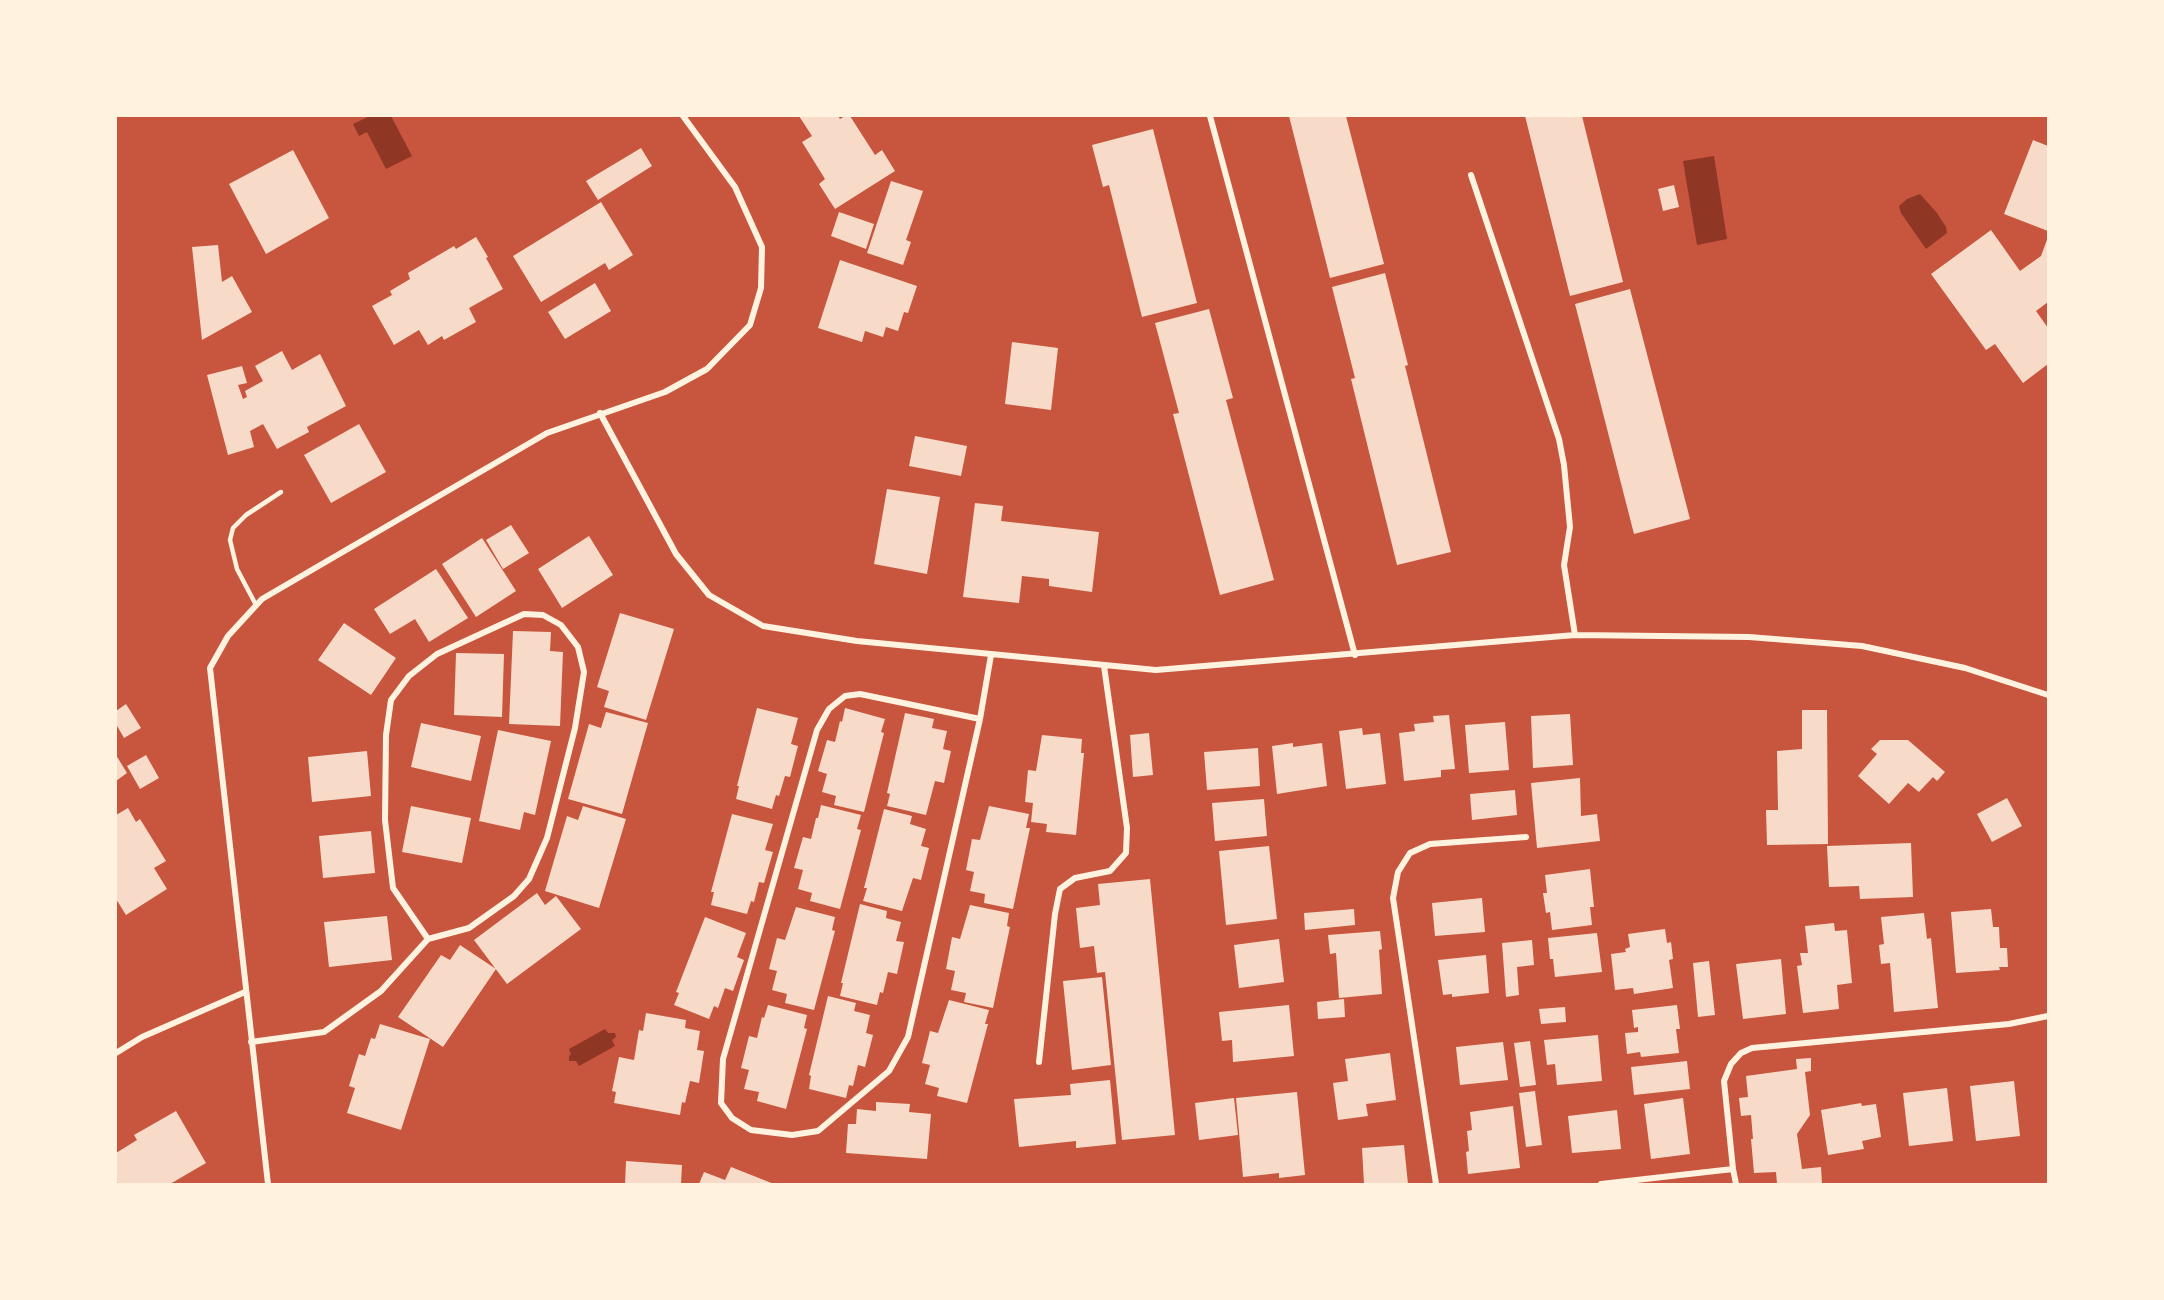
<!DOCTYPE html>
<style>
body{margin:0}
#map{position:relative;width:2164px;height:1300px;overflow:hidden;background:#c8553d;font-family:Rubik,sans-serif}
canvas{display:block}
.frame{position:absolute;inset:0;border:117px solid #fff3e0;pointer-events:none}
</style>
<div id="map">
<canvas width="2164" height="1300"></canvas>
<div class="frame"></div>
</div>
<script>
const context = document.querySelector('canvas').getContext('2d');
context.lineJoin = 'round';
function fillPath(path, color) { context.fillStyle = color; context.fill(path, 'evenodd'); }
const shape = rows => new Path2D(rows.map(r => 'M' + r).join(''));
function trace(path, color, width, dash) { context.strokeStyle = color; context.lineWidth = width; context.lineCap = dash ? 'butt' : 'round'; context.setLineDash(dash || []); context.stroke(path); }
fillPath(shape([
 [370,116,391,116,412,156,386,169,367,132,359,136,353,124],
 [1714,156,1727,239,1697,245,1683,161],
 [1920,194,1937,213,1946,227,1947,233,1926,249,1901,213,1899,206,1907,199],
 [605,1029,608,1033,615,1033,616,1037,612,1040,615,1046,579,1066,576,1061,569,1061,569,1056,571,1054,569,1049]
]), '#8f3625');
fillPath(shape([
 [799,116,838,116,840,119,845,116,850,116,875,155,882,150,895,171,835,209,819,184,825,179,802,142,812,136],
 [1289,116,1346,116,1384,264,1330,278],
 [1525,116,1582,116,1623,282,1570,296],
 [1153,129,1197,303,1142,317,1109,185,1103,187,1092,145],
 [2033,140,2048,146,2048,231,2004,214],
 [641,148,652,166,598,200,586,181],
 [293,150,329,218,266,254,229,184],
 [891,181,923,191,906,240,911,242,903,265,867,253],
 [1674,185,1679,207,1663,211,1658,189],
 [601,202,633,255,609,270,605,263,541,302,513,256],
 [839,212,874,224,866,249,831,236],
 [1991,230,2020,271,2041,256,2048,237,2048,302,2036,311,2048,328,2048,364,2023,383,1995,344,1986,350,1931,274],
 [476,237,488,257,486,258,503,289,469,308,476,322,444,340,442,336,428,345,419,330,394,345,372,306,392,295,390,291,410,279,408,273,454,246,456,249],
 [218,245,222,282,232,276,252,312,202,340,192,247],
 [840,260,917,286,908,313,904,312,898,331,886,327,883,337,865,331,862,342,818,328],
 [1385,273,1408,365,1405,366,1451,552,1397,565,1351,379,1355,378,1332,287],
 [595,283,611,311,565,339,548,312],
 [1630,289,1690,519,1634,534,1575,304],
 [1209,309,1233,398,1226,400,1274,580,1220,595,1173,414,1179,413,1155,323],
 [1012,342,1058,348,1051,410,1005,404],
 [282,351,292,370,320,354,346,406,307,427,309,432,277,449,263,424,250,431,254,447,228,455,207,375,242,366,247,383,238,385,243,399,247,397,245,391,263,381,255,366],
 [359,424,386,472,331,503,304,455],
 [915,436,967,446,961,476,909,466],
 [887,489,940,497,927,574,874,564],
 [975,503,1003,506,1001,521,1099,532,1092,592,1049,586,1049,579,1022,576,1019,603,963,597],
 [511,525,529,553,503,569,486,540],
 [589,536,613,575,562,608,538,569],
 [482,538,516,591,476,617,442,564],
 [436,569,468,618,429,642,415,619,390,634,374,609],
 [620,613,674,629,646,720,604,707,609,691,597,687],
 [344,623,396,658,371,695,318,660],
 [513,631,551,632,550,651,563,652,560,726,509,724],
 [456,653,504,654,502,717,454,715],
 [126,704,141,728,124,738,116,724,116,711],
 [757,708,798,718,791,744,798,746,790,777,785,776,779,796,776,795,772,809,736,799,739,786,737,786],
 [845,708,885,719,881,732,884,733,864,812,834,805,836,796,822,792,827,774,818,771,827,740,835,742,840,721,842,722],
 [1802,710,1827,710,1828,844,1767,845,1766,810,1778,810,1777,751,1802,749],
 [606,712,648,723,622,814,568,799,589,724,601,728],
 [905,713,934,719,932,728,947,731,943,749,951,751,944,783,935,781,926,815,887,806,890,794,887,793],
 [1570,714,1573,765,1533,768,1531,716],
 [1449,715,1455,769,1441,770,1441,777,1404,781,1399,733,1415,731,1414,724,1434,722,1433,716],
 [1505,722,1509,770,1469,773,1465,725],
 [421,723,481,736,471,781,411,767],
 [1362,728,1363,735,1380,733,1386,784,1346,789,1339,731],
 [498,730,551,741,535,815,524,812,520,830,479,821],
 [1149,733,1153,775,1133,777,1130,735],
 [1042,735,1082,739,1081,753,1084,753,1076,835,1046,832,1047,824,1031,822,1033,803,1025,802,1028,770,1036,771],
 [1880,740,1908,740,1945,772,1937,781,1933,777,1919,792,1908,783,1889,804,1858,776,1877,754,1871,749],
 [1293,743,1293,747,1322,743,1327,786,1277,794,1272,746],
 [1258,748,1260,786,1207,790,1204,752],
 [367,751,371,796,312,802,308,757],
 [116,755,127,773,116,781],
 [146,755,159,778,140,789,127,766],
 [1580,778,1581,816,1597,814,1600,841,1537,848,1531,783],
 [1515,790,1517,815,1472,820,1470,794],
 [2007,798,2022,826,1992,842,1977,814],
 [1264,799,1267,836,1215,841,1212,803],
 [821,805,861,815,857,829,861,830,840,909,810,901,812,893,798,889,803,870,794,868,803,837,811,839,816,818,818,818],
 [411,806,471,818,462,863,402,852],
 [583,806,626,819,599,908,545,891,567,816,578,820],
 [989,806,1029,814,1026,828,1030,828,1013,909,984,903,985,894,970,891,974,872,966,870,972,839,980,840],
 [128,808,136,822,140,819,166,861,154,868,167,889,126,915,116,899,116,815],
 [884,809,912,816,910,824,926,829,921,846,929,848,921,880,913,878,902,911,863,901,867,888,864,888],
 [732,814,773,824,765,850,773,852,764,883,759,882,754,902,751,901,747,914,711,905,714,892,711,892],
 [371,831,375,873,323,878,319,836],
 [1911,843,1913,897,1860,899,1859,886,1829,887,1827,846],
 [1269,846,1277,919,1226,925,1219,851],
 [1590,869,1594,907,1590,907,1592,925,1552,930,1550,912,1546,913,1543,893,1547,893,1545,875],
 [1150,879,1175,1135,1122,1140,1105,972,1097,973,1094,946,1080,948,1076,908,1100,905,1098,884],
 [537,893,545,905,556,896,581,929,507,984,474,940],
 [1482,898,1485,932,1435,936,1432,903],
 [860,904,887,911,886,918,901,922,896,941,904,942,897,974,888,972,883,993,880,992,877,1005,840,996,843,983,841,983],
 [970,905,1009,913,1007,926,1010,927,993,1008,964,1002,966,993,951,990,955,971,946,969,952,937,960,939],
 [796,907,835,917,832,930,835,931,814,1010,785,1003,787,994,772,990,777,971,769,969,777,938,785,940],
 [1354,909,1355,925,1305,930,1304,913],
 [1991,909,1993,927,1999,927,2000,948,2007,948,2008,967,1999,967,2000,970,1956,973,1951,912],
 [1924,913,1927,939,1931,938,1938,1008,1894,1012,1890,963,1881,964,1879,945,1884,944,1881,917],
 [387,916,392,960,329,967,324,922],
 [705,917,746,933,737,957,744,960,733,991,725,988,718,1008,714,1006,709,1019,674,1005,679,993,676,992],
 [1834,923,1835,931,1847,930,1852,983,1837,985,1839,1009,1803,1013,1797,966,1802,965,1800,953,1808,953,1805,926],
 [1665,929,1667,943,1671,942,1673,959,1669,960,1673,988,1634,994,1633,988,1615,990,1611,954,1626,952,1625,949,1630,947,1628,934],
 [1380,931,1382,949,1379,950,1382,994,1339,998,1336,953,1330,954,1328,935],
 [1597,933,1602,972,1555,977,1553,959,1550,959,1548,938],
 [1279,939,1284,982,1239,988,1234,945],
 [1532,940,1534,965,1517,967,1519,995,1506,997,1502,943],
 [460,945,496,969,443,1047,398,1017,441,955,450,960],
 [1486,955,1489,993,1452,997,1452,994,1443,995,1438,960],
 [1781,959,1786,1014,1743,1019,1736,964],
 [1709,961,1715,1015,1698,1017,1693,963],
 [1102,977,1111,1065,1072,1070,1063,981],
 [828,996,856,1003,854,1011,870,1015,866,1033,873,1035,865,1067,858,1065,853,1086,849,1085,846,1098,809,1089,811,1076,809,1075],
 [1344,999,1345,1017,1318,1019,1317,1002],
 [949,1000,989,1010,985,1024,988,1024,967,1103,937,1096,939,1088,925,1084,930,1065,922,1063,930,1031,938,1033],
 [768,1005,807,1015,804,1028,807,1029,786,1109,757,1101,759,1092,744,1089,749,1070,741,1068,749,1036,757,1038,762,1017,764,1018],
 [1289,1005,1294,1056,1233,1062,1232,1040,1222,1041,1219,1012],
 [1677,1005,1680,1029,1676,1029,1679,1053,1641,1057,1640,1052,1627,1054,1625,1033,1638,1032,1638,1027,1634,1028,1632,1010],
 [1565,1007,1566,1022,1541,1024,1539,1009],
 [646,1013,686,1020,685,1028,700,1031,697,1050,704,1051,699,1083,690,1081,685,1103,682,1102,680,1115,614,1103,616,1092,612,1091,619,1057,634,1060,639,1030,643,1031],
 [380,1024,430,1039,401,1130,347,1113,355,1088,349,1086,359,1054,365,1056,371,1038,375,1039],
 [1598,1035,1602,1081,1557,1085,1555,1064,1547,1065,1544,1040],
 [1530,1041,1536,1085,1520,1087,1514,1043],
 [1503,1042,1508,1080,1460,1085,1456,1047],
 [1390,1053,1396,1100,1366,1104,1368,1116,1338,1120,1333,1083,1348,1081,1345,1059],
 [1811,1058,1811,1071,1805,1072,1810,1115,1797,1134,1802,1169,1821,1167,1822,1184,1777,1184,1776,1172,1754,1173,1751,1139,1753,1139,1751,1115,1741,1116,1739,1098,1748,1097,1746,1076,1797,1069,1796,1059],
 [1687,1061,1690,1089,1634,1095,1631,1067],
 [1110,1080,1116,1144,1076,1148,1076,1141,1019,1147,1014,1099,1071,1095,1070,1084],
 [2014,1081,2020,1136,1976,1141,1970,1086],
 [1947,1088,1953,1141,1909,1146,1903,1093],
 [1535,1091,1542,1145,1526,1147,1519,1093],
 [1297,1092,1305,1175,1279,1178,1279,1173,1243,1177,1236,1098],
 [1234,1098,1238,1135,1199,1140,1195,1103],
 [1683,1098,1690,1154,1651,1159,1644,1104],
 [876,1102,910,1104,909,1112,931,1114,927,1159,846,1153,848,1124,856,1124,857,1109,876,1111],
 [1861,1103,1862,1106,1876,1104,1881,1137,1862,1141,1864,1149,1828,1155,1821,1110],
 [1513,1106,1520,1168,1468,1174,1466,1152,1469,1151,1467,1131,1472,1130,1470,1112],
 [1617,1110,1621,1149,1572,1153,1568,1116],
 [176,1111,206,1163,170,1184,118,1184,116,1180,116,1153,137,1140,134,1135],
 [1404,1145,1408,1184,1364,1184,1362,1148],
 [626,1161,682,1165,681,1184,625,1184],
 [731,1167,774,1184,699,1184,704,1172,725,1180]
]), '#f7dbc8');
trace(shape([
 [256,605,237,569,230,540,233,528,246,515,281,492]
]), '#fff3e0', 4.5);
trace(shape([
 [1210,116,1355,655],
 [1471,175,1559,439,1564,465,1570,527,1564,565,1575,635],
 [600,413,676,554,709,595,763,626,857,641,1156,670,1575,635,1749,637,1862,646,1965,668,2048,695],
 [980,719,860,694,845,696,829,709,817,730,723,1059,721,1103,732,1118,751,1130,792,1135,818,1131,889,1071,908,1037,980,719,991,655],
 [251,1042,324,1032,381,991,428,939,393,888,385,820,386,735,391,700,409,676,437,654,524,614,543,615,561,625,578,647,584,672,575,728,547,838,529,879,514,896,469,928,428,939],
 [116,1053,142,1037,245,992],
 [1039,1062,1055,914,1060,889,1075,878,1110,871,1126,853,1127,828,1104,666],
 [1733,1169,1736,1184],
 [268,1184,210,668,228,636,262,599,547,433,665,392,707,369,750,325,761,288,762,247,735,187,683,116],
 [1436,1184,1393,898,1398,872,1410,853,1430,844,1526,837],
 [1601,1184,1733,1169,1724,1081,1731,1064,1741,1053,1752,1048,2009,1024,2048,1016]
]), '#fff3e0', 6);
</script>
